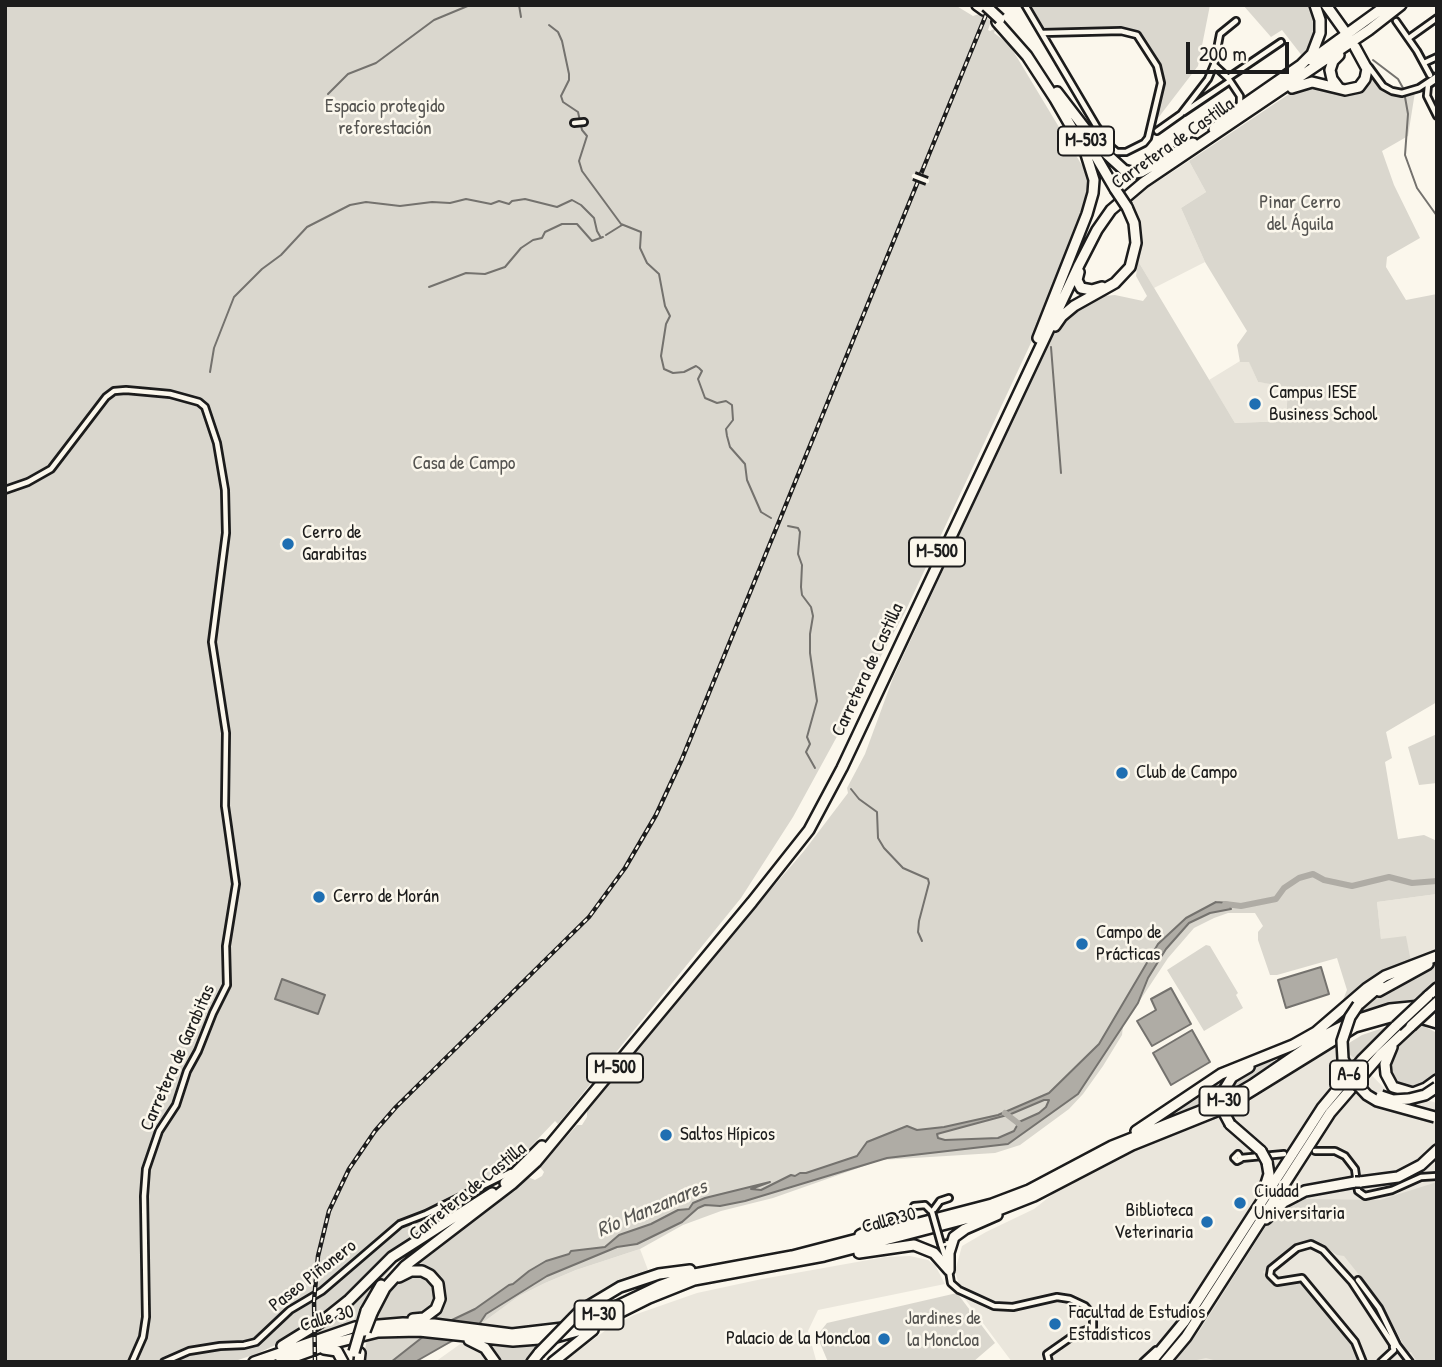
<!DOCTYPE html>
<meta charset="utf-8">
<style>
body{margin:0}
#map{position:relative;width:1442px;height:1367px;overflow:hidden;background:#fbf7ec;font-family:"Patrick Hand",sans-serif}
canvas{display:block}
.frame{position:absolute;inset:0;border:7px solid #1c1c1c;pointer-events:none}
.scale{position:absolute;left:1186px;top:42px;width:103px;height:32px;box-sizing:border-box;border:4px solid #1c1c1c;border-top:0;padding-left:9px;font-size:21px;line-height:24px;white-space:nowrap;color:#1c1c1c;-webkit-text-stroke:5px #fbf7ec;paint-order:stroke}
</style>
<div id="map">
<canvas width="1442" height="1367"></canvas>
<div class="frame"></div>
<div class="scale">200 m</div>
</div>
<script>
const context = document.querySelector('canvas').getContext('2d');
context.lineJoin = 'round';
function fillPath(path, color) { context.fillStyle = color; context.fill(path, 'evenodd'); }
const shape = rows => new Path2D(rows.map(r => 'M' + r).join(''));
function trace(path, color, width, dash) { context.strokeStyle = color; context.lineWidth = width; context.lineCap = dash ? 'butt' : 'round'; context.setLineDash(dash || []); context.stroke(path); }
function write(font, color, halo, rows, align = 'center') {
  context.font = font + ' "Patrick Hand",sans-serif'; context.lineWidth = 5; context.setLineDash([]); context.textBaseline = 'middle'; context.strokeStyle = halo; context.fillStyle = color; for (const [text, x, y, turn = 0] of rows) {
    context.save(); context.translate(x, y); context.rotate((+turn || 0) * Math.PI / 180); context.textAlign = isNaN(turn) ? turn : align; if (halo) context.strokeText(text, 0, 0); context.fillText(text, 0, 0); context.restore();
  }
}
fillPath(shape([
 [1189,161,1206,192,1181,208,1205,262,1154,288,1138,261,1141,230,1131,199],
 [1240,361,1249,361,1258,382,1288,386,1286,421,1235,423,1209,380],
 [1437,894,1437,941,1435,944,1437,954,1411,962,1381,940,1377,902],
 [1336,1045,1352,1055,1387,1091,1434,1102,1437,1105,1437,1362,1012,1362,962,1295,955,1271,962,1246,986,1232,1034,1209,1058,1190,1126,1154,1234,1111],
 [640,1249,648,1270,604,1290,583,1302,563,1321,551,1327,508,1329,478,1326,519,1296,545,1283,576,1270],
 [910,1256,928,1260,935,1265,945,1284,818,1310,808,1331,816,1360,811,1362,563,1362,606,1330,634,1315,697,1293,762,1279,885,1257],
 [463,1342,473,1345,484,1352,492,1362,435,1362]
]), '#eae6dc');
fillPath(shape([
 [5,5,955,5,973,16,982,13,991,21,988,30,990,31,996,28,994,33,1009,44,1089,177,1080,223,1048,307,1045,305,1043,307,1044,315,905,612,793,817,741,898,558,1124,555,1121,518,1160,516,1167,502,1174,470,1183,478,1197,398,1261,377,1285,357,1322,318,1333,317,1319,295,1336,256,1354,232,1362,5,1362],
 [1029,5,1210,5,1198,66,1155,122,1163,90,1163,73,1138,32,1114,27,1049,29,1042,27],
 [1243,5,1308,5,1312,11,1316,26,1316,37,1311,50,1303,57,1282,30,1271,37],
 [1370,71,1380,87,1390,93,1403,95,1415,92,1408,136,1382,151,1394,185,1420,238,1387,257,1386,267,1406,300,1437,294,1437,702,1386,732,1392,758,1385,762,1398,839,1424,835,1437,841,1437,894,1377,902,1381,939,1406,936,1411,962,1346,1005,1343,1000,1347,990,1337,958,1277,975,1270,975,1258,940,1258,932,1263,926,1255,913,1228,913,1214,918,1194,928,1168,958,1123,1026,1122,1035,1103,1066,1083,1094,1069,1109,1020,1145,995,1153,881,1160,773,1198,721,1211,683,1225,640,1249,576,1270,545,1283,519,1296,478,1326,431,1320,372,1320,384,1297,406,1268,427,1255,528,1177,535,1180,542,1176,544,1172,540,1167,577,1125,582,1125,587,1117,587,1109,750,909,760,902,804,851,848,793,847,788,865,754,893,678,1052,335,1065,319,1075,311,1104,296,1115,295,1143,301,1147,296,1136,276,1138,261,1235,423,1286,421,1288,387,1258,382,1249,362,1240,362,1237,345,1247,331,1205,262,1181,208,1206,192,1189,161,1301,86,1309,83,1348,92],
 [1437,734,1437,783,1419,785,1408,747],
 [1206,945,1210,946,1238,993,1236,995,1243,1008,1204,1031,1167,970],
 [1437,964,1437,981,1416,1001,1358,1015,1367,1001,1390,982],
 [1420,1024,1437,1033,1437,1075,1433,1079,1415,1089,1404,1088,1393,1077,1389,1059,1393,1051],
 [1389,1026,1358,1061,1348,1053,1349,1043,1362,1035],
 [1282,1059,1227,1095,1197,1109,1156,1124,1214,1081,1244,1068],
 [1437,1182,1437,1362,1417,1362,1411,1352,1408,1353,1380,1301,1344,1256,1337,1255,1321,1244,1308,1242,1292,1249,1290,1247,1263,1272,1272,1283,1277,1285,1298,1280,1349,1338,1360,1362,1221,1362,1206,1358,1188,1362,1174,1362,1200,1330,1268,1223,1286,1206,1304,1199,1380,1200],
 [957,1293,995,1343,973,1362,828,1362,820,1343,819,1333,827,1323],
 [392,1335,424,1337,462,1339,435,1349,413,1362,363,1362,367,1338],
 [485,1343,521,1345,542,1344,528,1362,498,1362,493,1351]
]), '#dad7ce');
const water = shape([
 [1216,902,1229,903,1231,909,1210,913,1189,923,1166,949,1148,978,1138,1003,1078,1094,1008,1144,887,1158,745,1201,720,1206,705,1205,698,1208,682,1222,637,1244,617,1247,547,1276,486,1314,478,1326,415,1362,391,1362,443,1321,452,1320,475,1309,509,1285,513,1284,529,1271,546,1261,569,1254,571,1251,605,1247,619,1235,651,1224,678,1210,689,1209,693,1203,705,1198,770,1182,751,1189,761,1190,791,1175,795,1176,800,1173,806,1173,857,1156,867,1142,907,1126,917,1130,944,1127,998,1115,1049,1093,1099,1044,1158,944,1186,918,1216,902],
 [1044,1100,1049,1100,1046,1107,1039,1113,1019,1122,1014,1131,998,1138,945,1140,938,1138,937,1134,1011,1114,1044,1100],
 [1321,967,1329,994,1286,1008,1278,980,1321,967],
 [282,979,325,995,318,1014,275,999,282,979],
 [1171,988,1191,1024,1152,1046,1137,1021,1156,1010,1151,999,1171,988],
 [1192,1030,1210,1062,1171,1085,1153,1053,1192,1030]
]);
fillPath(water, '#afaca5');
trace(water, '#74726e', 2);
trace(shape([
 [519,5,521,17],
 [549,25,558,32,562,41,569,74,569,80,561,96,563,102,578,112,582,130,587,136,579,161,582,171,621,224,641,232,640,248,647,263,659,274,665,306,670,316,666,324,661,356,664,369,673,373,684,372,696,366,699,368,702,371,698,379,705,398,717,403,726,401,732,405,733,420,726,429,727,436,730,447,745,464,747,480,761,512,771,518],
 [1373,60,1398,79,1403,88],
 [328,94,348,74,376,63,434,20,470,5],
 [1405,97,1408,114,1405,155,1417,188,1437,216],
 [606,235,622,225],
 [429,287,466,273,485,274,505,267,521,248,533,240,542,238,545,232,562,224,577,224,592,241,603,237],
 [1051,347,1061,473],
 [210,372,214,348,234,297,262,269,281,255,307,227,350,205,366,202,400,206,432,202,450,203,466,199,491,204,499,201,509,204,512,201,525,199,557,207,572,200,581,205,594,218,597,231,601,238],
 [788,526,798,528,800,532,798,554,802,565,801,587,802,595,811,607,813,616,810,634,810,653,817,701,807,737,810,744,806,752,815,768],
 [851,789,859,799,877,812,878,838,884,848,903,868,928,879,929,883,919,921,918,932,922,941],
 [5,902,5,903]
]), '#74726e', 2);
trace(shape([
 [1225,904,1241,906,1276,899,1284,888,1299,878,1313,874,1324,880,1352,886,1389,877,1412,883,1437,881],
 [1005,1113,1023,1127]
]), '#afaca5', 6);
const street = shape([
 [1025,5,1097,127,1112,148,1117,152,1126,152,1144,143,1148,138,1161,83,1157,66,1137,35,1121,31,1042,33],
 [1396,21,1417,51,1430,75],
 [1409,38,1437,18],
 [1424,63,1437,57],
 [1214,65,1228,78,1240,96,1240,105],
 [1369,67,1383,86,1392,91,1402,93,1419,88,1437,76],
 [1228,78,1281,42],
 [1437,79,1428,85,1427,96,1437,116],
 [1184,112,1230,81],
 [574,123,584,122],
 [1157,131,1181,114,1208,79,1214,65,1220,34,1236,21],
 [5,490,28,482,51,469,106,397,114,391,126,390,170,394,199,402,205,407,217,443,225,490,226,533,212,642,226,733,225,806,236,884,226,946,227,985,213,1013,198,1051,187,1071,176,1105,159,1131,146,1169,144,1196,146,1317,143,1337,132,1362],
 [1315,1151,1335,1151,1345,1156,1355,1169,1358,1191,1365,1196,1392,1190,1421,1177,1437,1176],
 [1238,1154,1241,1159,1237,1161,1234,1158,1238,1154],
 [1241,1158,1284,1154],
 [914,1206,925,1205,932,1212,940,1201,949,1198],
 [946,1259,941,1244,951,1243],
 [949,1271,951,1283,959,1290,994,1306,1013,1307,1057,1297,1070,1299,1085,1306,1093,1315,1093,1328,1077,1333,1047,1354,1049,1362],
 [1358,1280,1379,1308,1397,1345],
 [164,1362,189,1351,220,1346,244,1345,256,1342,290,1310,322,1291,400,1224,426,1214,511,1172],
 [1143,1362,1156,1350],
 [1363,1362,1355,1342,1302,1278,1277,1282,1270,1275,1271,1269,1297,1248,1311,1244,1323,1250,1352,1282,1394,1346],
 [1381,1362,1394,1350,1393,1347,1397,1345,1410,1362]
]);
const highway = shape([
 [977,5,984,10],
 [1326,5,1346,33],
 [997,22,1027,56,1055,99,1085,151,1094,180,1093,193,1087,214,1038,338],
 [1311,60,1387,5],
 [1338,87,1332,79,1330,70,1333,61,1339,55],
 [1292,88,1312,82,1345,90,1359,87,1365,79,1367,69,1355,47],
 [1057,92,1100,148,1124,170,1135,173,1141,172,1193,143],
 [1214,129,1229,115,1301,65,1312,54,1320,33,1320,20,1315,5],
 [1084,136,1115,189],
 [1079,272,1077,280,1081,288,1092,290,1102,287],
 [1055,326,1062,316,1074,306,1115,283,1130,267,1136,243,1134,223,1127,207],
 [1379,991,1428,964],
 [1428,996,1437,988],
 [1358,1005,1380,986],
 [1420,1018,1437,1023],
 [1392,1047,1385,1064,1386,1074,1393,1087,1413,1093,1426,1088,1437,1080],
 [1221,1095,1232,1077,1249,1067],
 [1230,1124,1261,1151],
 [1136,1131,1221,1074,1293,1045,1316,1032,1367,988,1385,976,1437,956],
 [1360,1182,1398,1177,1421,1165,1437,1150],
 [505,1183,542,1146],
 [1264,1190,1269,1174,1267,1162],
 [1266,1219,1284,1202,1305,1191,1355,1182],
 [860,1235,892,1219],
 [859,1253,914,1245,934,1253,949,1270],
 [949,1270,949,1253,954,1237,965,1229,997,1215],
 [399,1277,411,1271,422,1271,430,1275,438,1284,440,1299,436,1309,424,1318,413,1319],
 [366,1311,381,1285],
 [580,1311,620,1287,659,1274,690,1270],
 [372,1313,385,1288,405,1266,512,1184,536,1162,752,902,809,830,842,768,1079,265,1097,230,1111,210,1144,182,1369,30,1401,5],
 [469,1340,485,1348,495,1362],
 [282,1346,324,1320,349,1300,392,1257,492,1193],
 [324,1349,337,1351,343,1362],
 [254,1362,355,1327,403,1323,434,1324,512,1334,563,1328,588,1320,659,1286,689,1275,792,1256,992,1204,1029,1190,1112,1146,1223,1102,1252,1085,1325,1035,1353,1021,1390,1009,1421,1006],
 [280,1362,330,1344,378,1332,419,1331,513,1341,552,1338,589,1328,649,1298,694,1280,824,1256,996,1211,1034,1196,1132,1145,1224,1108,1355,1027,1394,1016,1437,1013],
 [359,1362,360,1353],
 [532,1362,539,1353],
 [553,1362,593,1330],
 [1151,1362,1184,1322,1322,1108,1362,1060,1396,1026],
 [1165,1362,1186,1337,1330,1113,1381,1054,1411,1026]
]);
trace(street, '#1c1c1c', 10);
trace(highway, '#1c1c1c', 14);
trace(street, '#fbf7ec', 4.5);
trace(highway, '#fbf7ec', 9);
const rail = shape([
 [315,1362,314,1301,318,1256,329,1211,349,1169,375,1131,396,1107,589,917,625,868,656,815,682,759,990,5]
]);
trace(rail, '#1c1c1c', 4.5);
trace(rail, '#fbf7ec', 2, [5]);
const streetBridge = shape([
 [914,176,927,181],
 [932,1212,941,1244]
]);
const highwayBridge = shape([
 [986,6,1000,19],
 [1115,189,1127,207],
 [1358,1005,1350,1017,1342,1041,1343,1059,1353,1080,1367,1095,1377,1101,1435,1117],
 [1396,1026,1428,996],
 [1411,1026,1437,1002],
 [1221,1095,1222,1109,1230,1124],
 [1381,1096,1393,1100,1409,1099,1425,1095,1437,1087],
 [1261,1151,1267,1162],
 [1355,1182,1360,1182],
 [365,1331,372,1313],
 [354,1352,366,1311],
 [539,1353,580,1311]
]);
trace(streetBridge, '#1c1c1c', 10, []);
trace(highwayBridge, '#1c1c1c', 14, []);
trace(streetBridge, '#fbf7ec', 4.5);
trace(highwayBridge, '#fbf7ec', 9);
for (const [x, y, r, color] of [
 [1255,404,7,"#1f6fb2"],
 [288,544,7,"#1f6fb2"],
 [1122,773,7,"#1f6fb2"],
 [319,897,7,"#1f6fb2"],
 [1082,944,7,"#1f6fb2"],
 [666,1135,7,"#1f6fb2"],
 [1240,1203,7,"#1f6fb2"],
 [1207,1222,7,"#1f6fb2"],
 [1055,1324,7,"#1f6fb2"],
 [884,1339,7,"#1f6fb2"]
]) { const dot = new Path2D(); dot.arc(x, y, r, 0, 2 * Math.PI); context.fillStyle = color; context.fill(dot); trace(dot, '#fbf7ec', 2.5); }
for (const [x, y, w] of [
 [1086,141,56],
 [937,552,56],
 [615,1068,56],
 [1349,1075,38],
 [1224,1101,49],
 [599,1315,49]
]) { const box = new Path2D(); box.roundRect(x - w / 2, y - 14.5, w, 29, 5); context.fillStyle = '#fbf7ec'; context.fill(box); trace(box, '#1c1c1c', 2); }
write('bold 18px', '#1c1c1c', null, [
 ["M-503",1086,141],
 ["M-500",937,552],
 ["M-500",615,1068],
 ["A-6",1349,1075],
 ["M-30",1224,1101],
 ["M-30",599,1315]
]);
write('19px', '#555451', '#fbf7ec', [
 ["Espacio protegido",385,107],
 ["reforestación",385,129],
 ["Pinar Cerro",1300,203],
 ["del Águila",1300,225],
 ["Casa de Campo",464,464],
 ["Jardines de",943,1319],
 ["la Moncloa",943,1341]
]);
write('19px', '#1c1c1c', '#fbf7ec', [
 ["Carretera de Castilla",1173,144,-35],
 ["Carretera de Castilla",868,670,-65],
 ["Carretera de Garabitas",178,1058,-66],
 ["Carretera de Castilla",468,1192,-39],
 ["Calle 30",889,1221,-15],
 ["Paseo Piñonero",313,1276,-38],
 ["Calle 30",327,1319,-16]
]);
write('19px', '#1c1c1c', '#fbf7ec', [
 ["Campus IESE",1269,393],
 ["Business School",1269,415],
 ["Cerro de",302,533],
 ["Garabitas",302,555],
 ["Club de Campo",1136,773],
 ["Cerro de Morán",333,897],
 ["Campo de",1096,933],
 ["Prácticas",1096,955],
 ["Saltos Hípicos",680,1135],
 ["Ciudad",1254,1192],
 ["Universitaria",1254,1214],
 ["Biblioteca",1193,1211,"right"],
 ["Veterinaria",1193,1233,"right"],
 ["Facultad de Estudios",1069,1313],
 ["Estadísticos",1069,1335],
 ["Palacio de la Moncloa",870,1339,"right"]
], 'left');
write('italic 21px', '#575653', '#fbf7ec', [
 ["Río Manzanares",652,1209,-23]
]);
</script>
